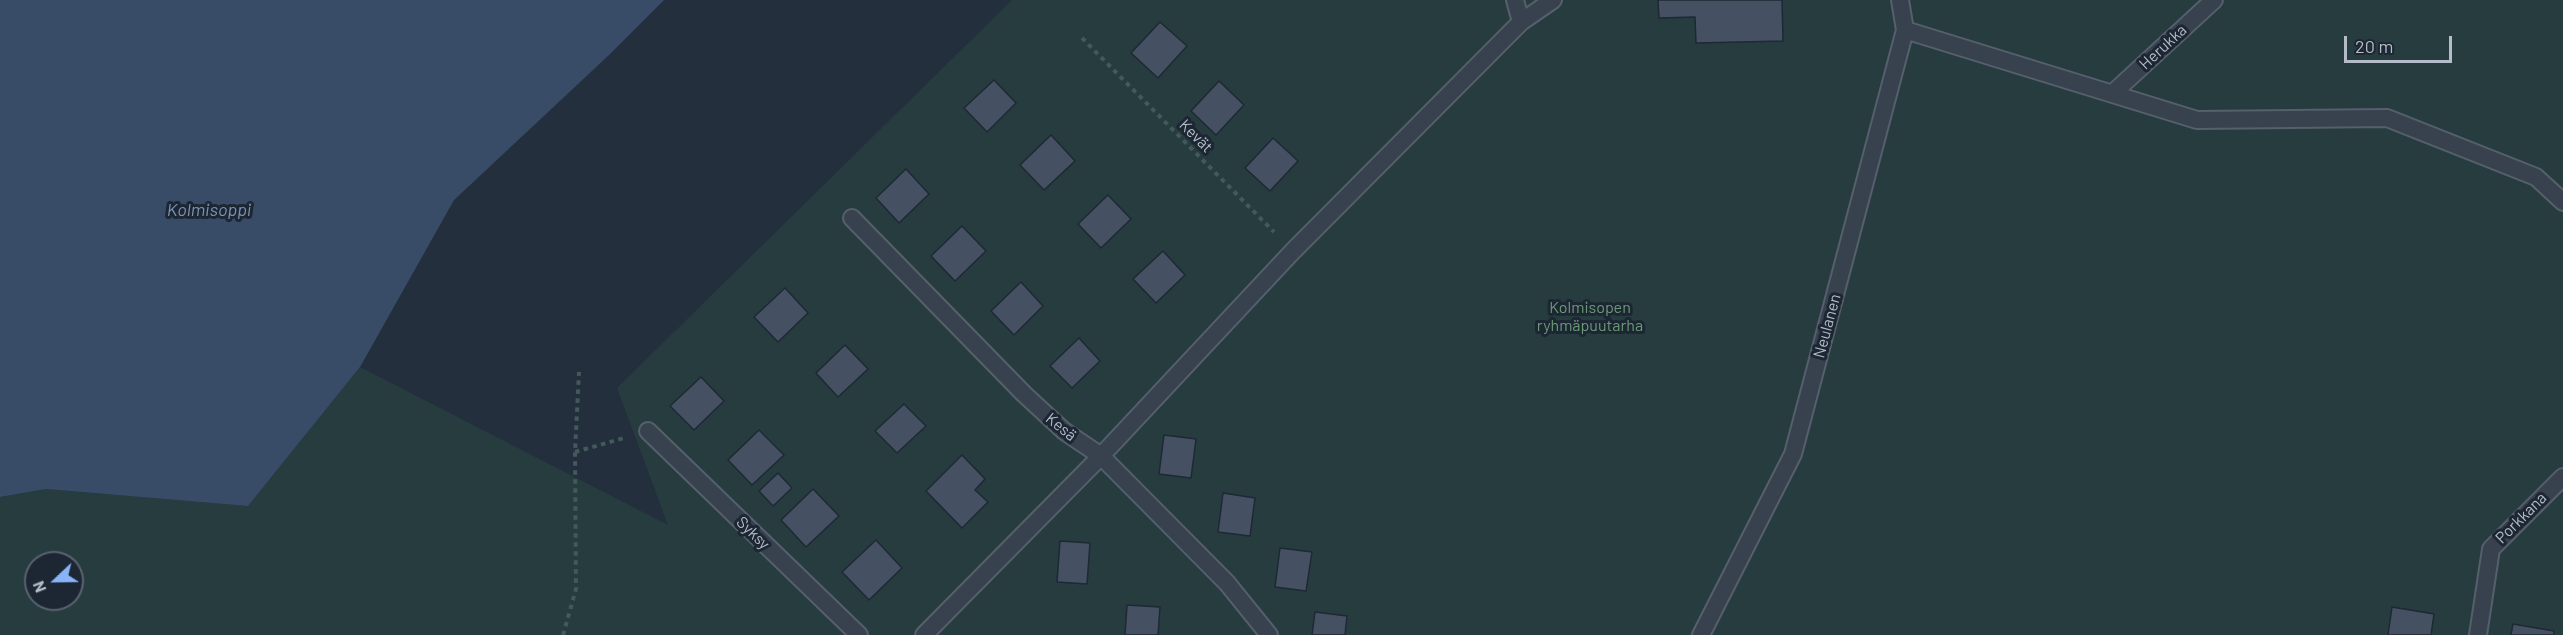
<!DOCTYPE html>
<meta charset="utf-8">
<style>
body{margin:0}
#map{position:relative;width:2563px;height:635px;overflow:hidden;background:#242f3e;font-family:Barlow,sans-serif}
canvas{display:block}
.north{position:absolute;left:24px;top:551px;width:60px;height:60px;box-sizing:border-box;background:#1d2633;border:2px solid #59626f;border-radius:50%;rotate:248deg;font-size:16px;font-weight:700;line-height:24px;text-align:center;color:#b4bcc9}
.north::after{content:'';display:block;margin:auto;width:21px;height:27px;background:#8ab4f8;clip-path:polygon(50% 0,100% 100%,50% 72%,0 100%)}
.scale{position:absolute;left:2344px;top:36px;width:108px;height:27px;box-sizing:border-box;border:3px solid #b4bcc9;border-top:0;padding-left:8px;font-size:18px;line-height:21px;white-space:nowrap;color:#b4bcc9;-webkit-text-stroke:4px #1d2633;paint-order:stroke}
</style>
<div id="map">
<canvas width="2563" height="635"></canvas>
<div class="north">N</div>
<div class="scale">20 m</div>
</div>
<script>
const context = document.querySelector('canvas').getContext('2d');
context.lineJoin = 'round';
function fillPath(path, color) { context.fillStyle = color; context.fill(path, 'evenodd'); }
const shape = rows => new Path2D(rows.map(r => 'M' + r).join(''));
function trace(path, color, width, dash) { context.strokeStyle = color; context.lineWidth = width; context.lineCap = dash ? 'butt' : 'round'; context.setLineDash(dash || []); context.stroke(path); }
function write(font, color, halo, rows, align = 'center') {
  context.font = font + ' Barlow,sans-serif'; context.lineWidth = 6; context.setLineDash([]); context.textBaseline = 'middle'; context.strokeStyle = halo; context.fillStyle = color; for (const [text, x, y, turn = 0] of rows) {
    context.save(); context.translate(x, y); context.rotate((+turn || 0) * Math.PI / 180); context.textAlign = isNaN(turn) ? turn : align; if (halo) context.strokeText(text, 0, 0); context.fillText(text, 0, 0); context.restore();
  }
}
fillPath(shape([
 [1012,0,2563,0,2563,635,0,635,0,497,46,489,248,506,360,367,668,525,617,388],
 [36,563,72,563,72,599,36,599]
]), '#263c3f');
fillPath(shape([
 [0,0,664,0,609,55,454,200,360,367,248,506,46,489,0,497]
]), '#394c67');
const building = shape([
 [1658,0,1782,0,1783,41,1696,43,1695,17,1659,18,1658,0],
 [1160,22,1187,46,1158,78,1131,53,1160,22],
 [994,80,1016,103,987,132,964,108,994,80],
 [1219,81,1244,105,1216,135,1191,111,1219,81],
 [1051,135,1075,161,1044,190,1020,165,1051,135],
 [1273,138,1298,161,1270,191,1245,168,1273,138],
 [906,169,929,194,899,223,876,198,906,169],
 [1108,195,1131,219,1101,248,1078,224,1108,195],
 [962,226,986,251,955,281,931,256,962,226],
 [1163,251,1185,275,1156,303,1133,279,1163,251],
 [1021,282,1043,306,1014,335,991,311,1021,282],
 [785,288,808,313,778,342,754,317,785,288],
 [1079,338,1100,361,1072,388,1050,366,1079,338],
 [845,345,868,369,838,397,816,373,845,345],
 [701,377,724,401,694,430,670,406,701,377],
 [904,404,926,426,897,453,875,431,904,404],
 [759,430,784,455,752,485,728,460,759,430],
 [1164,435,1196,439,1191,478,1159,474,1164,435],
 [962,455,985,479,975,490,988,502,962,528,926,491,962,455],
 [778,473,792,488,773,506,759,491,778,473],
 [813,489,839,516,806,547,781,520,813,489],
 [1223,493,1255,498,1250,536,1218,532,1223,493],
 [876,540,902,568,869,600,842,572,876,540],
 [1060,541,1090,543,1087,584,1057,582,1060,541],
 [1280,548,1312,552,1306,591,1275,587,1280,548],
 [1127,605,1160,607,1158,635,1125,635,1127,605],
 [2392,607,2434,614,2431,635,2388,635,2392,607],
 [1315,612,1347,616,1345,635,1312,635,1315,612],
 [2513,624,2554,631,2554,635,2511,635,2513,624]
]);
fillPath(building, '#455162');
trace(building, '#1f2835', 1.5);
const service = shape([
 [1521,22,1553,0],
 [1905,30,2197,120,2387,118,2536,177,2563,202],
 [2113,93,2214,0],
 [852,218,1024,394,1064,431,1101,456,1227,583,1269,635],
 [648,431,859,635],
 [924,635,1101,456,1293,251,1521,22,1515,0],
 [1701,635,1793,454,1905,30,1900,0],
 [2478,635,2491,549,2563,477]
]);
trace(service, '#565f6c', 20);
trace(shape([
 [1082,38,1274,232],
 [575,452,624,438],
 [563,635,576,589,575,452,579,372]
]), '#44595c', 4, [4.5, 4.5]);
trace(service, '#38414e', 16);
write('16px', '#b4bcc9', '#1d2633', [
 ["Herukka",2163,47,-43],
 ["Kevät",1196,136,45],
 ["Neulanen",1827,326,-75],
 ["Kesä",1061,427,39],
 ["Porkkana",2521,518,-45],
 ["Syksy",753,533,44]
]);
write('16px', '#6b9a76', '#1d2633', [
 ["Kolmisopen",1590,308],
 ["ryhmäpuutarha",1590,326]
]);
write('italic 18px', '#7c92b1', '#1d2633', [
 ["Kolmisoppi",209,210]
]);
</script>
